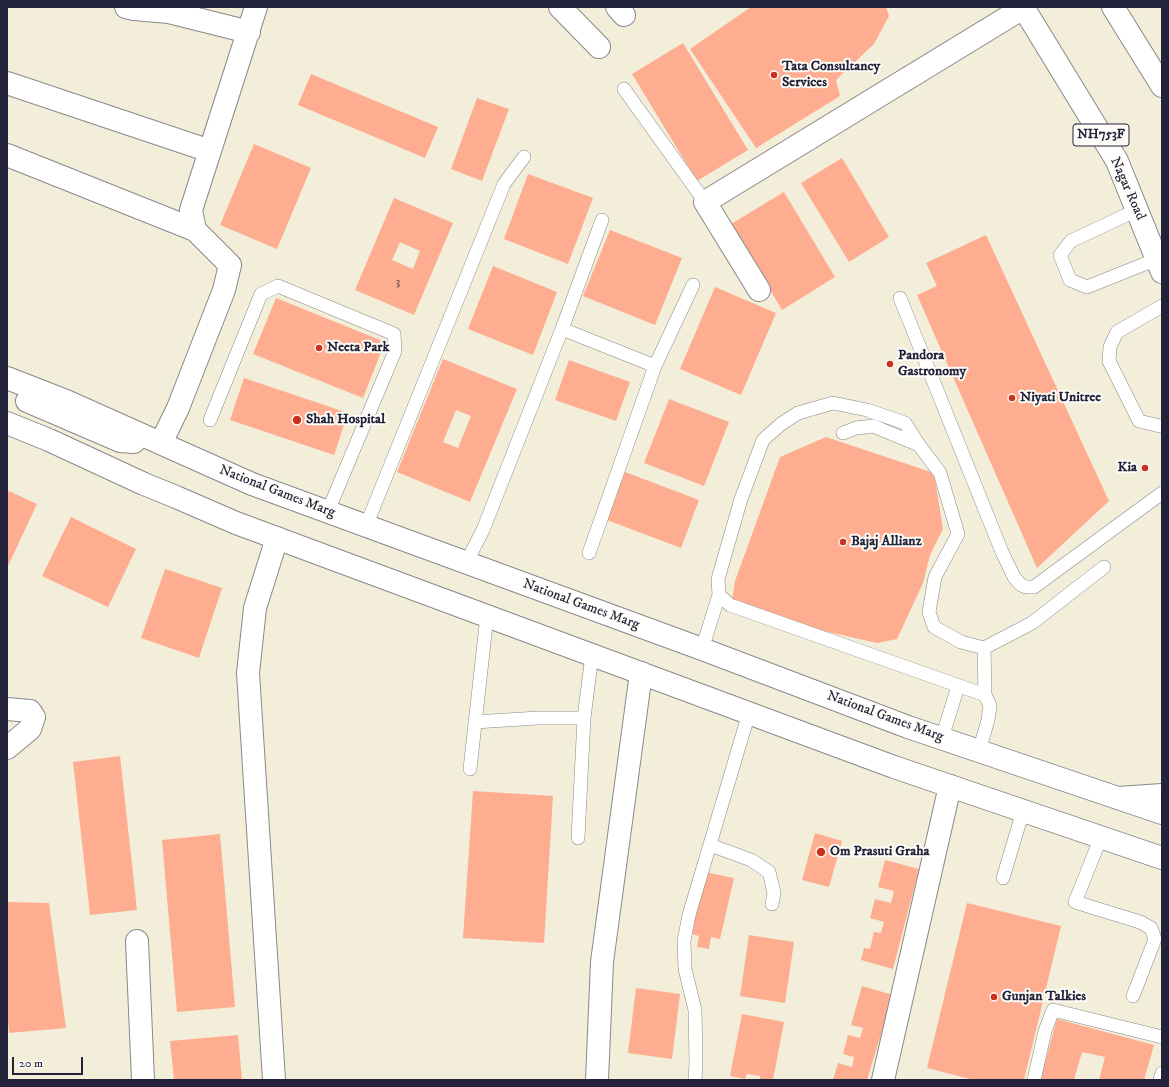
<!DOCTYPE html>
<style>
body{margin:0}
#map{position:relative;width:1169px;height:1087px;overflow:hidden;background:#f2eed9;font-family:"IM FELL DW Pica",serif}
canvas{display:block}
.frame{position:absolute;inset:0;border:8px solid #22223b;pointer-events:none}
.scale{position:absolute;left:12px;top:1057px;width:71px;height:18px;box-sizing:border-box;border:2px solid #22223b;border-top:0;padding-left:5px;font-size:12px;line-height:14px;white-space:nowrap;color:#22223b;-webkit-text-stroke:3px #fdfcf7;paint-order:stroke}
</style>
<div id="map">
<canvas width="1169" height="1087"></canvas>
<div class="frame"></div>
<div class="scale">20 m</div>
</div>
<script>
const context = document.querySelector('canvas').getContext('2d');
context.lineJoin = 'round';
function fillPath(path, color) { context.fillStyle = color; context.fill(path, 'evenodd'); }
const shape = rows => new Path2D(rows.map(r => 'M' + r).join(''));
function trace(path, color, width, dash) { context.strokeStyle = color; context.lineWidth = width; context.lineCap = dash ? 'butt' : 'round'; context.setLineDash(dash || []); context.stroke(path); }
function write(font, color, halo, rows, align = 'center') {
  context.font = font + ' "IM FELL DW Pica",serif'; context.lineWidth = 4; context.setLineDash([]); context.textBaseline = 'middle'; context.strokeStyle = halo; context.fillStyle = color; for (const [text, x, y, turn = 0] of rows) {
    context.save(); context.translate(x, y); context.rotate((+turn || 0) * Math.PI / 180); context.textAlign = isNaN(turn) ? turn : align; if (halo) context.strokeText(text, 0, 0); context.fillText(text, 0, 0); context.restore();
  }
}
fillPath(shape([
 [751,7,886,7,889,16,874,44,836,80,840,96,756,148,690,49],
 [683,43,748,150,697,181,632,74],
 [311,74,438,127,425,158,298,105],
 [477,98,509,109,482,181,451,169],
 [254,144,311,168,277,249,220,225],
 [842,158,889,237,849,262,801,183],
 [528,174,593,198,568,264,504,239],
 [784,192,835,277,782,310,731,224],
 [394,198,453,223,414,315,355,290],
 [400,242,420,251,413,269,392,260],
 [610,230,682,258,655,325,583,296],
 [986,235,1109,501,1037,568,917,295,937,286,926,263],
 [493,266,557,292,533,355,468,329],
 [715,287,776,313,741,395,680,369],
 [276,298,385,342,363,398,253,354],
 [443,359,517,389,470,502,397,472],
 [456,410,471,416,458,448,443,442],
 [569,360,630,382,616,421,555,400],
 [244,378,348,413,334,455,230,420],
 [669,399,729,422,704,486,644,463],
 [826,437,934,473,943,529,930,555,923,583,897,639,877,643,806,627,732,601,735,581,780,457],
 [625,472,699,500,681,548,607,520],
 [9,491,37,504,7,568,7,496],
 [71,517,136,549,108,607,42,576],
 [165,569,222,588,199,658,141,638],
 [120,756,137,910,90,915,73,762],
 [473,791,553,796,544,943,463,938],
 [815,833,842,841,829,887,802,880],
 [220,834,235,1007,177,1012,162,840],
 [885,860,919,869,893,969,861,960,864,948,870,949,874,932,881,933,884,922,870,918,875,899,891,903,894,891,878,887],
 [705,872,734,878,720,939,711,937,709,949,697,947,699,936,692,934],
 [7,902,49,903,66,1028,9,1033,7,1006],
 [967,903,1061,926,1024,1080,974,1080,927,1068],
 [749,935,794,942,785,1003,740,996],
 [862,986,893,995,867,1080,833,1080,838,1063,852,1067,854,1057,843,1054,848,1035,860,1038,863,1028,851,1025],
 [636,988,680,994,672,1059,628,1053],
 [742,1014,784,1022,773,1080,760,1080,760,1076,747,1074,745,1079,730,1076],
 [1057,1019,1154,1045,1144,1080,1099,1080,1105,1057,1082,1052,1074,1080,1040,1080],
 [238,1035,242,1080,174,1080,170,1041]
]), '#ffad90');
const service = shape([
 [624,89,705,202],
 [1137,210,1071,241,1060,255,1070,280,1087,287,1157,259],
 [900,298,1002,552,1014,577,1021,585,1026,587,1034,587,1162,493],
 [1162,306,1117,332,1110,347,1109,361,1139,421,1160,426,1162,426],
 [562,329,655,366],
 [210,420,261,294,278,286,394,334,395,351,328,511],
 [843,433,856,428,873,426,919,445,940,473,958,534,935,577,929,612,934,627,961,642,984,648,1032,623,1104,567],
 [919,445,905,423,867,410,833,403,798,413,781,424,763,440,741,499,718,579,719,595,730,605,985,695],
 [366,526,504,184,524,157],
 [589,553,655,366,693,285],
 [466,563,483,530,562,329,602,220],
 [702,649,719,595],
 [475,722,538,718,584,718],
 [942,738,958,686],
 [979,751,988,720,990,706,985,695,984,648],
 [470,769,487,616],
 [1101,837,1075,902,1140,922,1151,928,1155,939,1133,996],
 [578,838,584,718,592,655],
 [710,845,751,860,769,872,774,893,772,904],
 [1003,878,1023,811],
 [695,1080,696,1063,695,1010,685,969,684,941,689,915,749,713],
 [1034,1080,1045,1031,1053,1010,1162,1037],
 [1160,1080,1162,1073]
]);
const minor = shape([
 [126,7,134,9,169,12,249,32],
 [560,7,599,47],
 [617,7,624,15],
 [7,83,210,151],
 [7,155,195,230],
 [759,290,705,202,1023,8],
 [161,443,178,408,224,290,230,265,195,230,191,210,256,7],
 [7,709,30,711,34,717,30,729,7,748],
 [137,941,143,1080],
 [274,1080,248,673,255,608,277,538],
 [597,1080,602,962,641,673],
 [883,1080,950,786]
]);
const primary = shape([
 [7,378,66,401,252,484,702,649,908,727,1162,813],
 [27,401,120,441,134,442],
 [7,423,49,440,144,484,176,497,236,523,894,767,1162,858]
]);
const trunk = shape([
 [1023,7,1117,161,1162,272],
 [1113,7,1162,86],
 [1118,798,1162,795]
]);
trace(service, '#8a888a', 14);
trace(minor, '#8a888a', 24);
trace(primary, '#8a888a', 24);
trace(trunk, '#8a888a', 24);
trace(service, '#fff', 13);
trace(minor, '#fff', 22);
trace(primary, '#fff', 22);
trace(trunk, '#fff', 22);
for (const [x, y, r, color] of [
 [774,75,4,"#c8321e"],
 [319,348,4,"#c8321e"],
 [890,364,4,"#c8321e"],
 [1012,398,4,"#c8321e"],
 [297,420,5,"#c8321e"],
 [1145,468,4,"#c8321e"],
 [843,542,4,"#c8321e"],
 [821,852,5,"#c8321e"],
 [994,997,4,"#c8321e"]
]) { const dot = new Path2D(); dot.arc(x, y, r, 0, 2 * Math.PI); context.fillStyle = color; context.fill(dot); trace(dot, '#fdfcf7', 1.5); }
write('12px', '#594550', null, [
 ["3",398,283]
]);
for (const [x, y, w] of [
 [1101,135,56]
]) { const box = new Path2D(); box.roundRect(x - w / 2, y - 11, w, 22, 3); context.fillStyle = '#fdfcf7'; context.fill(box); trace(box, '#22223b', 1); }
write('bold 13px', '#22223b', null, [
 ["NH753F",1101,135]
]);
write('bold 14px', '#22223b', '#fdfcf7', [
 ["Tata Consultancy",782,67],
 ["Services",782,83],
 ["Neeta Park",327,348],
 ["Pandora",898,356],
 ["Gastronomy",898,372],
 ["Niyati Unitree",1020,398],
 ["Shah Hospital",306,420],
 ["Kia",1137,468,"right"],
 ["Bajaj Allianz",851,542],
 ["Om Prasuti Graha",830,852],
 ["Gunjan Talkies",1002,997]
], 'left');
write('14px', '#22223b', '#fdfcf7', [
 ["Nagar Road",1127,189,66],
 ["National Games Marg",277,492,21],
 ["National Games Marg",581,605,20],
 ["National Games Marg",885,717,20]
]);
</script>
